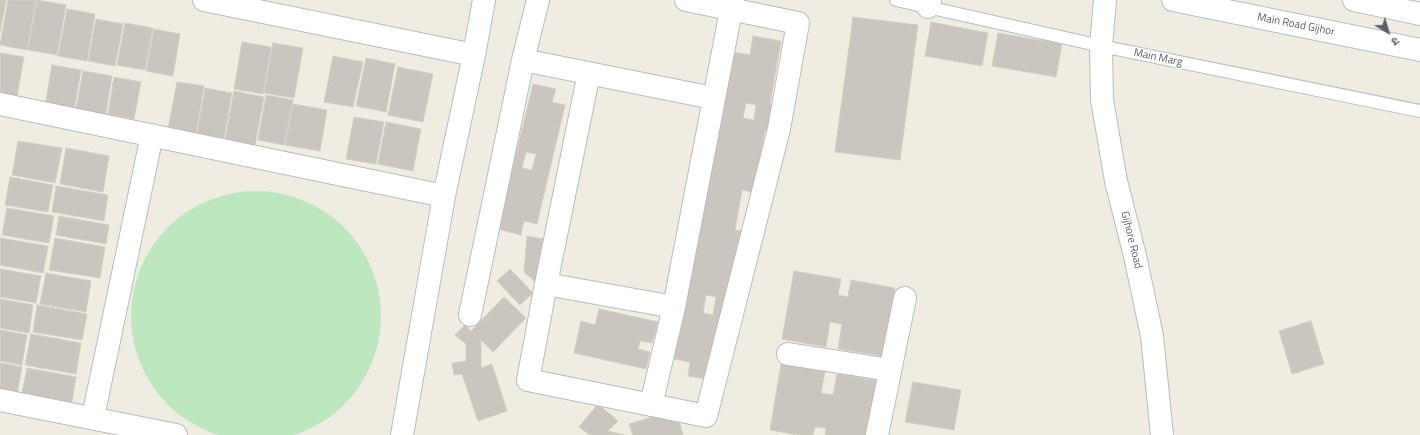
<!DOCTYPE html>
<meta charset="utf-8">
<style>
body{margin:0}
#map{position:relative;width:1420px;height:435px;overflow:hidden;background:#efede2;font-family:"Titillium Web","Noto Sans Devanagari",sans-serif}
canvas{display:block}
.north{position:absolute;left:1368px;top:12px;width:40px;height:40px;-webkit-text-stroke:3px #fff;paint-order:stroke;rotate:142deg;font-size:11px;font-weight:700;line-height:16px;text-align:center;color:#5b5e64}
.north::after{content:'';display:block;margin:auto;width:14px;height:18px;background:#5b5e64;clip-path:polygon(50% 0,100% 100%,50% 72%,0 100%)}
</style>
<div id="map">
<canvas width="1420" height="435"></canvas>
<div class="north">उ</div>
</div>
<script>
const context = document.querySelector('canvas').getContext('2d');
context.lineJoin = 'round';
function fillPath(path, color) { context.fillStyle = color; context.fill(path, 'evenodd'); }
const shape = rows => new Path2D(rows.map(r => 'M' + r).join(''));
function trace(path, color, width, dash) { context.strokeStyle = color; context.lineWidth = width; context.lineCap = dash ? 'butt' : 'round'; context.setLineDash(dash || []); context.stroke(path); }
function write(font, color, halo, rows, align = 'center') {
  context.font = font + ' "Titillium Web",sans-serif'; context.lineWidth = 3; context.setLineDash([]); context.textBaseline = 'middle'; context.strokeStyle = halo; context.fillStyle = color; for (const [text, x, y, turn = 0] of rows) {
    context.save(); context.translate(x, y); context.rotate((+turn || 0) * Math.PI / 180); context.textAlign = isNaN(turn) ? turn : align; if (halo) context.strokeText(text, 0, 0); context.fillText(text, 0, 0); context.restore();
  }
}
fillPath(shape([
 '131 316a125 125 0 1 1 250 0a125 125 0 1 1-250 0Z'
]), '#bde8bf');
const building = shape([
 [0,0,6,0,0,33,0,0],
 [8,0,36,0,27,50,0,45,8,0],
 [37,0,66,5,57,55,28,50,37,0],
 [67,9,95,14,87,61,58,56,67,9],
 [853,17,918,25,900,160,835,152,853,17],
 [96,19,123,24,115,66,88,61,96,19],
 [931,22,988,33,982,66,925,56,931,22],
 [125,23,153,28,145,70,117,65,125,23],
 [154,29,180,34,173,76,146,71,154,29],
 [998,33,1062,44,1056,77,992,66,998,33],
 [753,36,781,41,770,104,778,107,774,134,765,130,753,192,742,190,735,230,742,231,706,379,688,376,690,362,674,359,732,52,750,55,753,36],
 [746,103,756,105,754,120,743,118,746,103],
 [706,295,716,297,713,315,703,313,706,295],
 [242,42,271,47,263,94,234,89,242,42],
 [273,43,303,48,294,98,264,93,273,43],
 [0,53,24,57,17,96,0,93,0,53],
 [333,56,363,62,353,107,324,102,333,56],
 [366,58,395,64,386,112,356,106,366,58],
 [52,65,81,70,74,111,45,106,52,65],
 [398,67,433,74,423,122,388,115,398,67],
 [83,71,112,76,105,119,75,114,83,71],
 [114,77,141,82,134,119,108,114,114,77],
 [177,82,204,86,196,134,168,129,177,82],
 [533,84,556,89,552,102,565,105,537,224,524,221,521,235,498,229,533,84],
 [526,152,536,154,532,170,522,168,526,152],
 [205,88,232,93,224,138,197,134,205,88],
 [234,91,264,97,255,145,225,140,234,91],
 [266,95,293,100,284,145,258,140,266,95],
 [293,104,327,110,320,151,285,145,293,104],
 [354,117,384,122,376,164,346,159,354,117],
 [386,122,421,129,413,171,378,164,386,122],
 [18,141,62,148,55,183,12,175,18,141],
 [66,148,109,156,103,192,60,184,66,148],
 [10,177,53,185,48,212,5,205,10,177],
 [56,186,108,195,104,221,52,212,56,186],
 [7,208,54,216,49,243,2,235,7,208],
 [59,216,109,225,106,244,56,235,59,216],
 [527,236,550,240,537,283,524,272,527,236],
 [0,238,48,246,43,273,0,265,0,238],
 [55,238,105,247,100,278,49,270,55,238],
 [0,269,41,276,36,303,0,297,0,269],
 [510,269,533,293,520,305,497,281,510,269],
 [794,271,841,279,838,295,848,297,851,280,895,288,883,356,838,349,842,324,830,322,826,347,782,339,794,271],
 [46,273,91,281,86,312,40,304,46,273],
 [504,297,526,318,493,352,481,340,481,368,492,364,507,411,478,421,462,374,454,375,452,363,466,361,466,344,455,335,465,325,471,331,504,297],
 [0,299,33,305,29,333,0,328,0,299],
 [37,305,87,314,82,340,33,332,37,305],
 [599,309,658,322,652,343,640,341,638,349,650,352,646,369,574,353,581,321,595,325,599,309],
 [1311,321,1324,364,1292,374,1279,331,1311,321],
 [0,330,27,335,22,365,0,361,0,330],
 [31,334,81,343,76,374,25,365,31,334],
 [0,363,22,367,17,394,0,391,0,363],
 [781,364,825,372,821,393,833,395,837,374,880,381,870,435,825,435,826,428,815,427,813,435,798,435,770,430,781,364],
 [27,368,76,377,71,407,21,398,27,368],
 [913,382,961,390,954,430,905,422,913,382],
 [598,404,618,421,608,431,625,435,590,435,579,427,598,404],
 [676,410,683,435,633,435,629,424,676,410]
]);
fillPath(building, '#cac6bf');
trace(building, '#d4cfc0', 1);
const lane = shape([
 [896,0,1101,46,1420,111]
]);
const street = shape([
 [204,0,474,55],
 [1105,0,1101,46,1102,100,1116,181,1135,256,1152,336,1162,435],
 [523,60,713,98],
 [589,73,546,284,528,380,706,416,779,129,798,23,686,0],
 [0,104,444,196],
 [546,284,674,307],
 [470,315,523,60,538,0],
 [788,354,890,370],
 [0,400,176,435],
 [651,405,674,307,733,0],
 [93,417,152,135],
 [402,435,444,196,474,55,484,0],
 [877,435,905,298]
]);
const secondary = shape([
 [1173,0,1420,50],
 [1354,0,1420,14],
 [928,7,930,0]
]);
trace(lane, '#babcc2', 14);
trace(street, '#babcc2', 24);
trace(secondary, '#bbbec5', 24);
trace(lane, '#fff', 12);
trace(street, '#fff', 22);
trace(secondary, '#fff', 22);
write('11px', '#5b5e64', '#fff', [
 ["Main Road Gijhor",1296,25,11],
 ["Main Marg",1158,58,12],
 ["Gijhore Road",1131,240,76]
]);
</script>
